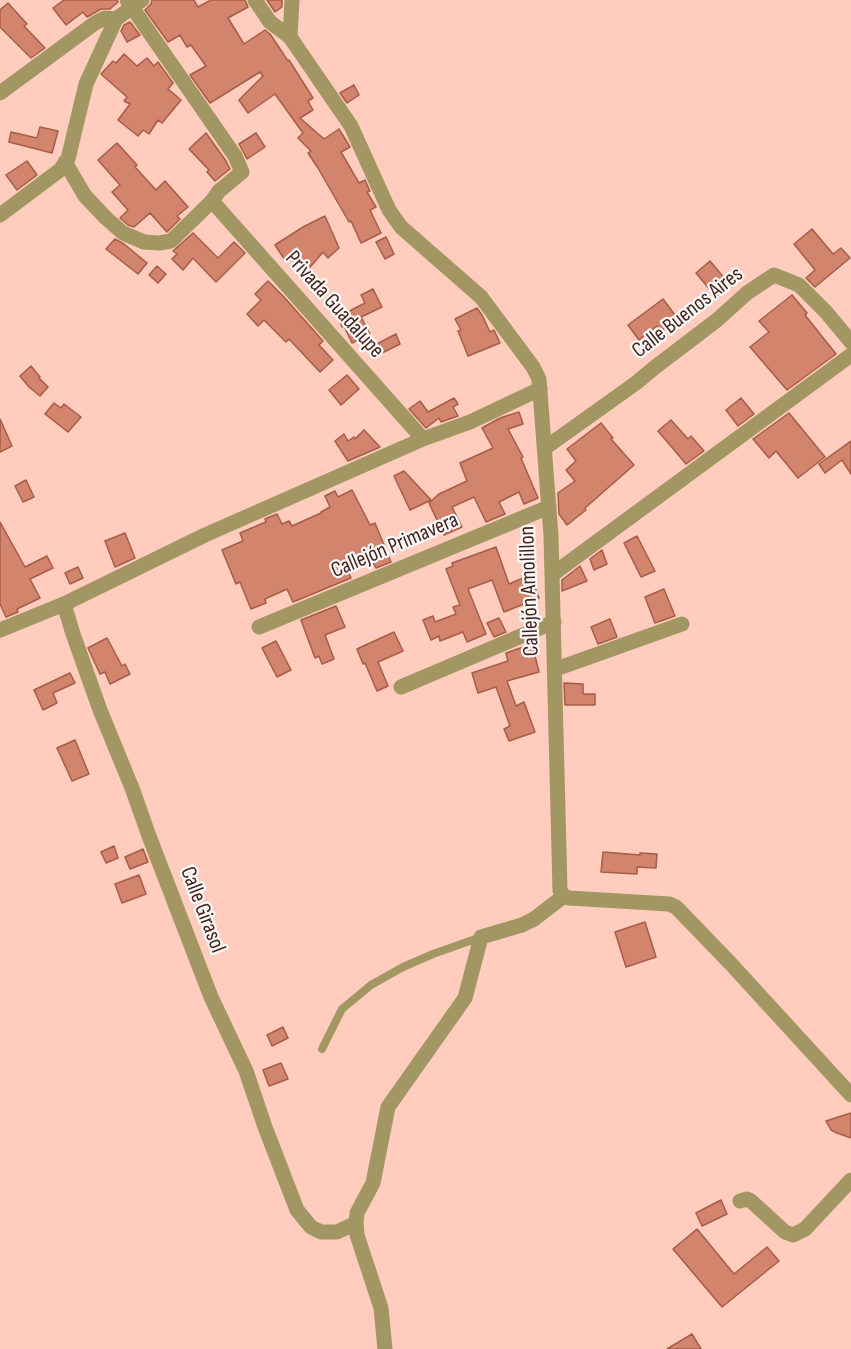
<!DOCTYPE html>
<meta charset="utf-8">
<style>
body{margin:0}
canvas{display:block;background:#ffccbd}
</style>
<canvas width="851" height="1349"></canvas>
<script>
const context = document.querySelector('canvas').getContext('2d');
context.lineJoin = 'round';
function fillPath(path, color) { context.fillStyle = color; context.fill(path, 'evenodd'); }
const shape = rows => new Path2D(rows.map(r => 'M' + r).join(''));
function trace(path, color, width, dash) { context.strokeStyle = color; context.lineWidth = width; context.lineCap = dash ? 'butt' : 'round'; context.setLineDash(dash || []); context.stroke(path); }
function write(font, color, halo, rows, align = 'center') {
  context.font = font + ' "Sofia Sans Condensed",sans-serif'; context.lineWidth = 4.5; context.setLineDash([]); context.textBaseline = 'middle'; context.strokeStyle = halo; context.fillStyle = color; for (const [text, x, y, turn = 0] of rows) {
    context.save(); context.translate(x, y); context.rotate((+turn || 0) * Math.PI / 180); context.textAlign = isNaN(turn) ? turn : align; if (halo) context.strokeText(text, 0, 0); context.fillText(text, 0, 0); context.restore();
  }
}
const building = shape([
 [64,0,117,0,118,2,110,9,101,9,87,17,83,12,66,25,53,8,64,0],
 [152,0,194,0,198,7,211,0,245,0,248,7,228,18,244,44,265,30,270,34,288,61,289,60,313,98,308,101,313,110,300,118,324,139,339,129,350,147,341,152,359,183,365,180,370,191,367,192,376,207,370,210,381,233,361,243,351,221,349,222,318,168,308,153,311,151,298,138,303,133,275,94,248,113,239,100,263,76,260,72,210,103,190,75,206,66,191,45,187,47,180,35,168,42,145,10,151,4,152,0],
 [267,0,282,0,282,7,275,12,267,0],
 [8,3,27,24,24,26,45,48,31,58,0,27,0,10,8,3],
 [130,22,140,35,127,42,121,31,124,25,130,22],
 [124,54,137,66,147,58,154,66,158,62,173,83,168,89,181,100,162,123,158,120,149,134,143,130,138,136,118,120,130,104,124,101,127,97,101,74,113,61,116,63,124,54],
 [354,85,359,95,347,103,340,93,354,85],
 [40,127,58,131,52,153,9,142,11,132,37,138,40,127],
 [206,133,226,161,230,169,215,181,207,172,209,170,189,149,206,133],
 [256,133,265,147,247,159,239,144,256,133],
 [117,143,137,165,135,167,156,190,165,181,188,207,177,216,180,219,167,232,150,213,134,227,128,225,120,218,128,210,112,192,120,185,98,160,117,143],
 [27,161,37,175,17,190,6,175,27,161],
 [325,216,339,248,328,258,323,252,306,272,289,258,285,260,275,245,303,227,325,216],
 [812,229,833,254,841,248,850,258,815,287,806,278,815,270,794,244,812,229],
 [193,233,218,258,234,242,245,253,216,282,193,258,183,270,172,259,177,254,173,251,193,233],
 [386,237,394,254,385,259,376,242,386,237],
 [115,239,124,244,147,263,138,274,106,249,115,239],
 [710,261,730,285,716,297,696,273,710,261],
 [157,266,166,274,158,283,149,275,157,266],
 [268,281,284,297,323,341,319,345,333,360,320,372,289,339,286,342,264,320,258,326,247,314,261,300,255,294,268,281],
 [373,289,382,307,361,317,370,334,352,343,344,326,342,327,338,317,365,303,361,295,373,289],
 [792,295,807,313,805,315,836,354,787,390,750,347,769,332,759,321,792,295],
 [663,299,678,319,661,331,657,326,639,340,628,325,663,299],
 [477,308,482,315,490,332,494,330,500,343,468,356,458,331,461,330,455,319,477,308],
 [396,334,400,344,374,357,369,348,396,334],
 [31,366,40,377,39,378,48,387,40,396,29,387,20,376,31,366],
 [347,375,359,389,341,405,329,390,347,375],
 [454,398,458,404,453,407,458,416,441,422,439,418,426,428,409,409,420,401,428,412,454,398],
 [741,398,754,414,738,426,726,410,741,398],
 [54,403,61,408,64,404,81,417,68,432,45,414,54,403],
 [519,412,523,424,508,429,523,457,521,458,538,498,524,504,519,492,499,502,505,514,486,522,474,497,452,507,462,527,444,535,429,503,439,494,467,481,460,463,493,448,482,428,500,418,519,412],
 [789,413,825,457,798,478,776,451,769,458,753,439,789,413],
 [0,419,12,446,0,452,0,419],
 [671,420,688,439,691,436,704,451,686,464,658,431,671,420],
 [601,423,613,438,611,439,634,465,585,508,586,510,567,525,559,514,558,493,575,481,566,470,576,461,567,449,601,423],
 [364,430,380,447,348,461,335,441,344,434,348,441,354,437,355,439,364,430],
 [851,441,851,474,842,460,825,473,819,464,851,441],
 [404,471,431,500,410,510,394,476,404,471],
 [26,480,34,497,23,502,15,486,26,480],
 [352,490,370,525,375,523,391,562,376,568,371,558,347,569,351,578,293,602,287,589,265,599,266,603,251,609,240,582,236,584,222,550,243,541,240,533,266,522,265,519,277,514,282,524,289,521,292,526,321,513,321,512,330,507,325,496,335,491,338,497,352,490],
 [0,522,25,567,47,556,53,568,30,579,40,598,17,609,18,612,6,617,0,604,0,522],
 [125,533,135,558,115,567,105,541,125,533],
 [637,536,655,571,641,577,624,543,637,536],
 [496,547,509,584,530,575,539,598,504,612,492,580,468,589,486,634,467,642,463,632,440,641,439,636,431,640,423,620,433,616,435,622,456,614,453,607,460,605,446,569,453,566,452,563,496,547],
 [602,550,607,564,594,570,590,559,602,550],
 [580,566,587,581,562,591,562,580,580,566],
 [78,567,83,578,70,584,65,573,78,567],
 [664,589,675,616,655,623,645,597,664,589],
 [336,606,345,627,325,635,334,659,322,664,319,656,315,658,301,620,336,606],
 [499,618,506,632,494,637,487,623,499,618],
 [610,619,617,637,598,644,591,627,610,619],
 [394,632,403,651,378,662,388,686,377,691,365,663,363,664,357,649,394,632],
 [107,638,122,666,125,664,130,674,110,684,105,672,100,674,88,648,107,638],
 [276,641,291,670,277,677,262,648,276,641],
 [532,644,539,672,507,681,516,706,524,702,535,732,509,741,504,729,510,726,496,687,478,693,472,673,508,661,506,653,532,644],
 [70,673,75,683,53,693,57,703,43,710,34,690,70,673],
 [564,683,583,684,583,694,595,694,595,705,565,705,564,683],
 [75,740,89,774,72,781,57,748,75,740],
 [114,846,118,858,106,863,101,852,114,846],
 [143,849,148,862,130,869,125,857,143,849],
 [603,852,640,855,640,853,657,854,656,868,637,867,637,874,601,872,603,852],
 [139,875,146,894,122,903,115,884,139,875],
 [645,922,656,957,626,967,615,932,645,922],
 [283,1027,288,1038,272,1046,267,1035,283,1027],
 [281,1063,288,1079,269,1086,263,1070,281,1063],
 [851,1113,851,1138,837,1133,831,1130,826,1121,851,1113],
 [721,1200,727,1214,702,1226,696,1213,721,1200],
 [697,1229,734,1274,767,1247,779,1261,722,1307,673,1249,697,1229],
 [692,1334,701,1349,667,1349,692,1334]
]);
fillPath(building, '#d3846d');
trace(building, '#a75c47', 1.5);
trace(shape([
 [322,1049,342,1009,371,985,403,967,433,954,481,937]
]), '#a29662', 8);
trace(shape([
 [255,0,270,22,290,37],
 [0,93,95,23,105,18,116,19,142,0],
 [65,162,85,196,106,218,123,233,144,242,159,243,171,241,212,201,219,191,242,172,235,156,127,0],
 [212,201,423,439],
 [0,215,60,170,68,159,86,84,116,19],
 [545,448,636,383,654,368,717,320,747,293,774,275,799,285,826,312,851,342],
 [553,574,851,355],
 [64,604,73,634,100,710,132,788,149,836,211,997,246,1071,265,1127,297,1210,311,1227,321,1232,337,1232,356,1223],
 [259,627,549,507],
 [0,630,64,604,205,535,423,439,470,422,540,389],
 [556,669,682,624],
 [401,687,554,622],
 [740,1201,747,1199,751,1201,785,1232,793,1235,805,1229,851,1180],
 [385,1349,381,1308,357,1235,356,1223,357,1213,373,1183,388,1107,465,998,481,937,522,925,534,919,564,896]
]), '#a29662', 15);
trace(shape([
 [292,0,290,37,351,126,389,210,401,227,481,297,533,367,539,379,551,536,560,891,564,896,569,898,669,904,676,907,731,964,851,1095]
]), '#a29662', 15);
write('22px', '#44241a', '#fafafa', [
 ["Privada Guadalupe",334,305,48],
 ["Calle Buenos Aires",688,313,-38],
 ["Callejón Primavera",395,546,-23],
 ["Callejón Amolillon",530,591,-92],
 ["Calle Girasol",202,910,69]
]);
</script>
